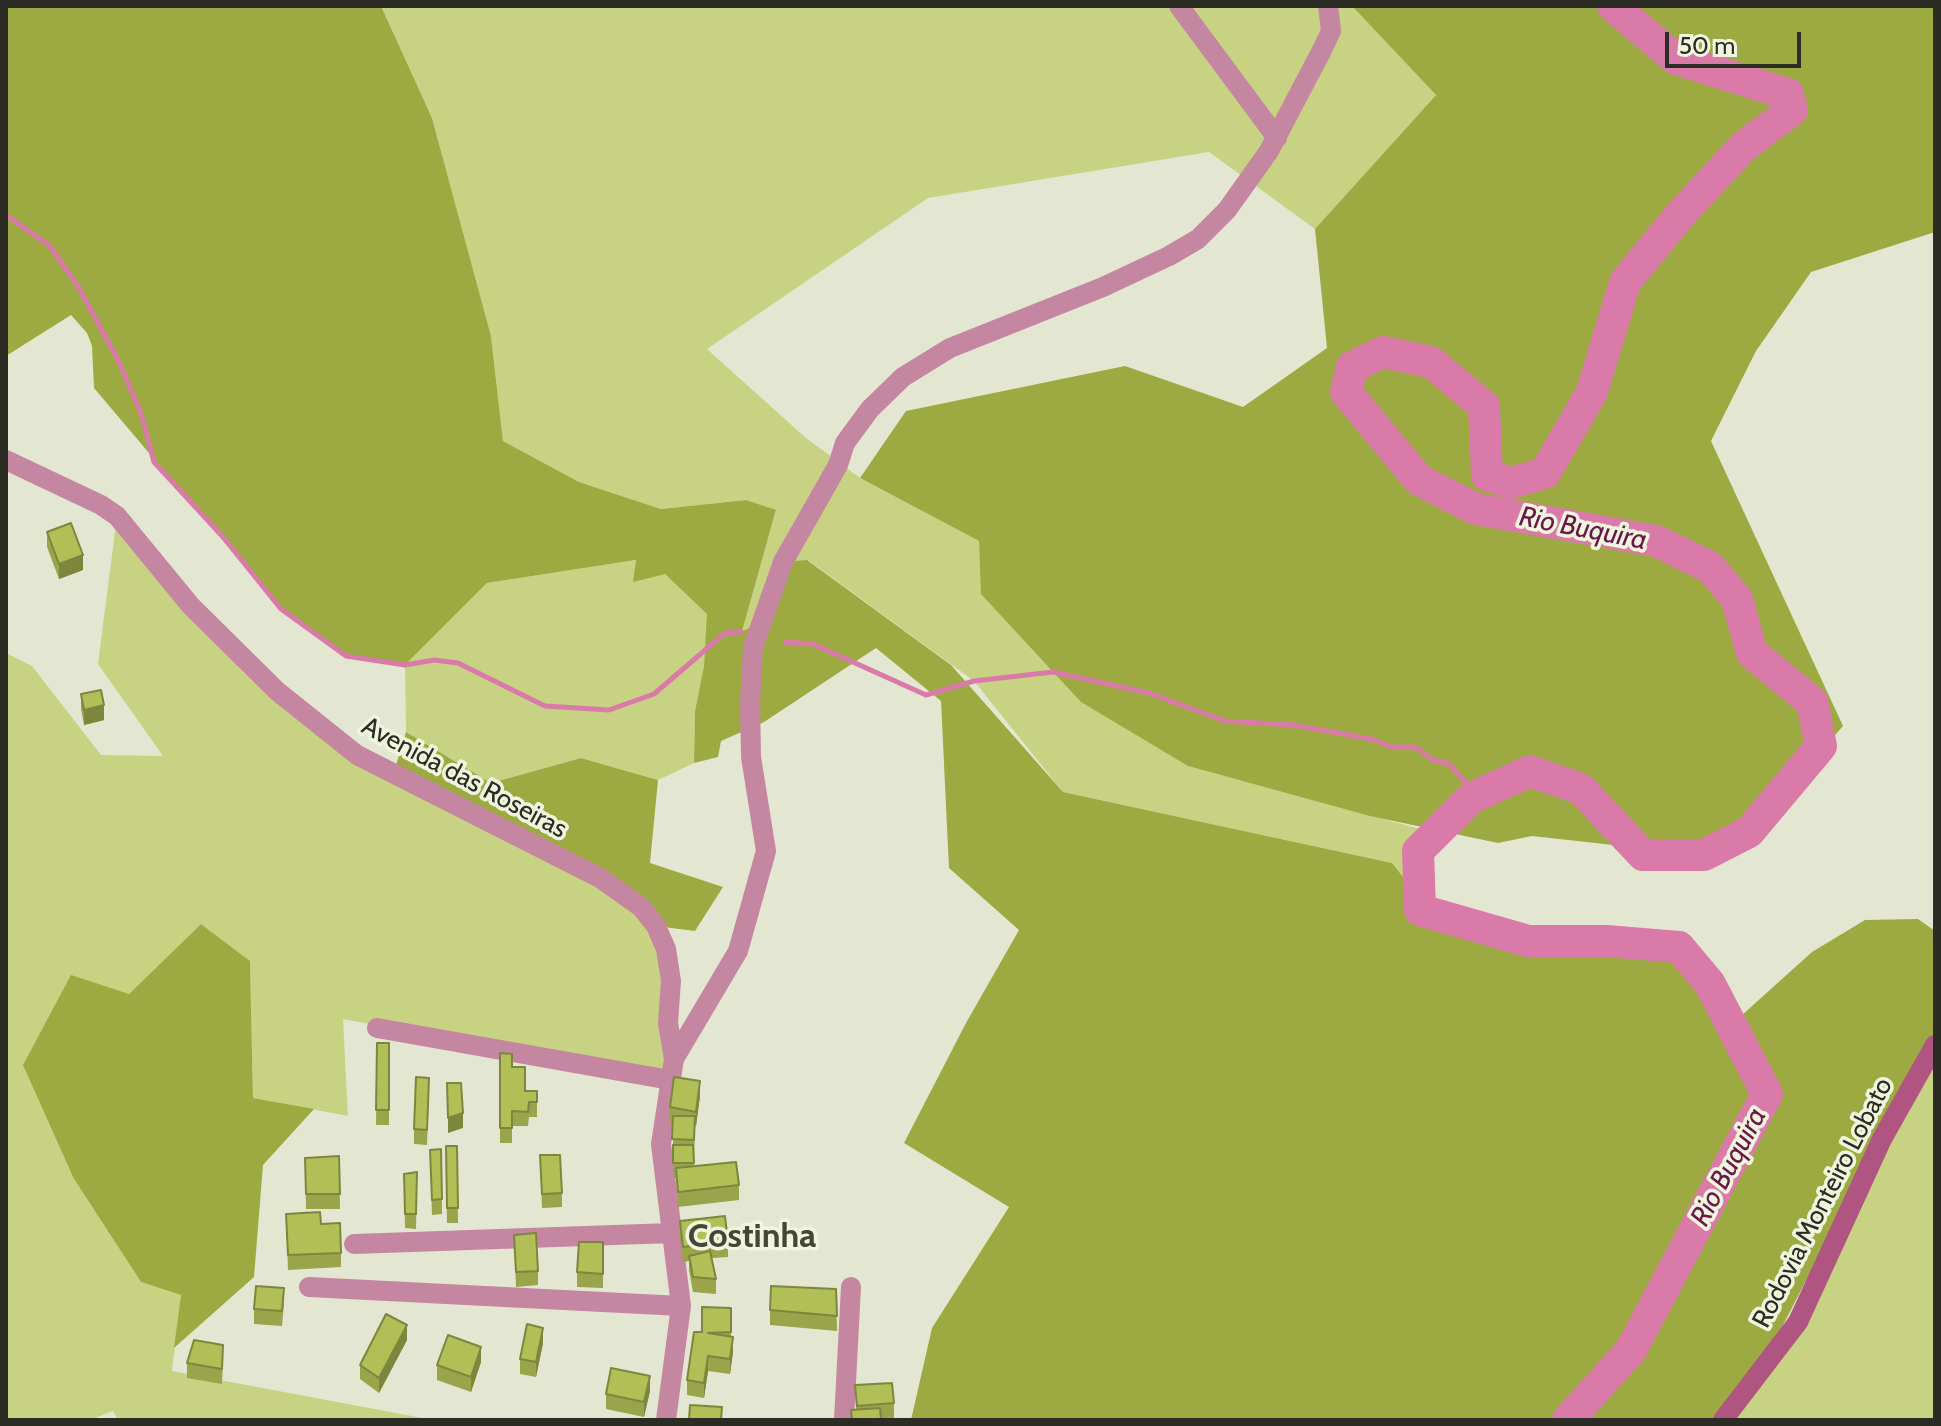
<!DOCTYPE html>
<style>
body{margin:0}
#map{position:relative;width:1941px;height:1426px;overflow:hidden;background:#e3e7d1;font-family:Cabin,sans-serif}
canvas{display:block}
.frame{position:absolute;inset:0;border:8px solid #2b2d24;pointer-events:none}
.scale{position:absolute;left:1665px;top:32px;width:136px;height:36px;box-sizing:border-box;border:4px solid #2b2d24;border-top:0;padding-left:10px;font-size:24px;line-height:28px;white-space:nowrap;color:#2b2d24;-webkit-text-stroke:6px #f0f5de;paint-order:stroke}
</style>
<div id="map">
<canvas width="1941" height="1426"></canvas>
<div class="frame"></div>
<div class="scale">50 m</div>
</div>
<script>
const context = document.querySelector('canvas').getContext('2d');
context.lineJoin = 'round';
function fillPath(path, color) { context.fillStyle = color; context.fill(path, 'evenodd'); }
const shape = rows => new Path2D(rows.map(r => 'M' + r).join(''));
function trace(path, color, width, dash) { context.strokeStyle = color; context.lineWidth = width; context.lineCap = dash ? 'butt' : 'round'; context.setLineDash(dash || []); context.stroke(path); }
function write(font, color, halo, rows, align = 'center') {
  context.font = font + ' Cabin,sans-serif'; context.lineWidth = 7; context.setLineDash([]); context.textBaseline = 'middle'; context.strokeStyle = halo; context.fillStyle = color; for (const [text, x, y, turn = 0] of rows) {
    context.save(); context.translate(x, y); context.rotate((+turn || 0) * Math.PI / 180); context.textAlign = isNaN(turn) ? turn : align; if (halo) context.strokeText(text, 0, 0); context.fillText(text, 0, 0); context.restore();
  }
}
fillPath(shape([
 [381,6,1352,6,1436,95,1315,229,1209,152,928,198,707,349,806,438,860,478,979,541,982,594,1188,766,1435,833,1418,851,1420,910,1392,863,1063,792,974,681,808,560,761,625,741,632,776,511,746,500,661,509,579,482,503,441,491,336,432,118],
 [117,516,277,691,357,755,600,878,656,926,670,1080,343,1019,348,1116,253,1098,250,961,201,924,129,994,74,1179,141,1282,181,1295,172,1371,433,1420,118,1420,113,1411,90,1420,6,1420,6,653,32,666,101,755,163,756,98,664],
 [637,560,665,574,708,614,704,666,695,711,694,763,658,780,581,758,491,783,406,732,405,665,487,583],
 [1935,1045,1935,1420,1715,1420,1749,1390]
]), '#c7d382');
fillPath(shape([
 [6,6,381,6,432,118,491,336,503,441,579,482,661,509,746,500,776,510,742,631,761,624,783,562,807,560,951,665,1063,792,1392,863,1431,913,1528,941,1606,941,1679,947,1698,970,1731,1025,1812,952,1865,920,1918,919,1935,931,1935,1045,1813,1267,1749,1391,1715,1420,911,1420,932,1328,1009,1207,904,1143,966,1023,1019,930,949,868,941,701,876,648,764,722,721,741,718,757,694,763,695,711,704,666,707,614,665,574,633,582,636,560,487,583,405,665,346,656,281,609,94,388,92,346,87,333,71,315,6,356],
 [1352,6,1935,6,1935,232,1811,272,1756,351,1711,441,1843,726,1749,832,1704,855,1532,836,1498,843,1370,816,1188,766,1081,702,981,594,979,541,860,478,906,411,1125,366,1243,407,1327,348,1315,229,1436,95],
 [406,732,491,783,581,758,658,780,650,863,723,887,695,931,656,926,641,907,393,775],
 [201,924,250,961,253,1098,314,1109,263,1165,254,1277,174,1348,181,1295,141,1282,74,1179,23,1065,71,975,129,994]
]), '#9daa41');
trace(shape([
 [6,215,50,246,79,288,119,362,141,413,154,462,223,537,281,609,346,656,405,665,434,660,458,663,545,706,609,710,654,694,725,633,741,632],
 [785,642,813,644,926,695,974,681,1053,672,1149,693,1225,721,1294,725,1371,739,1392,747,1416,747,1433,760,1449,764,1467,784,1471,798]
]), '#d97aa8', 5);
trace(shape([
 [1568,1420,1631,1350,1767,1094,1710,984,1679,947,1606,941,1528,941,1420,910,1418,851,1471,798,1530,771,1581,789,1643,855,1704,855,1749,832,1821,746,1812,702,1752,653,1737,599,1710,567,1656,541,1476,509,1419,480,1346,392,1352,367,1383,352,1431,362,1484,406,1487,475,1511,483,1545,473,1592,392,1625,282,1680,215,1743,147,1792,110,1788,94,1676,59,1613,6]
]), '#d97aa8', 32);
trace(shape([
 [1179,6,1277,138],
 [6,460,101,505,117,516,191,606,277,691,357,755,600,878,641,907,656,926,666,949,671,981,668,1023,674,1059],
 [377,1028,670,1080],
 [354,1244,672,1233],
 [309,1287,681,1306],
 [666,1420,681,1306,661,1144,674,1059,738,951,766,851,751,757,750,701,753,647,783,562,838,465,845,443,870,409,903,377,950,348,1103,287,1169,256,1198,239,1227,210,1269,151,1322,50,1331,31,1328,6],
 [844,1420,851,1287]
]), '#c586a2', 20);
trace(shape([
 [1723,1420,1798,1322,1882,1139,1935,1045]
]), '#b05582', 20);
fillPath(shape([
 [47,532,83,570,59,579,47,547],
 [81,694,104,720,84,725,81,709],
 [377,1043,389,1043,389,1125,376,1125],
 [500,1053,512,1067,525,1091,537,1091,537,1117,529,1117,528,1126,512,1126,512,1143,500,1143],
 [429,1093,427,1145,414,1144,414,1129],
 [700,1096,696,1126,695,1126,694,1166,739,1185,739,1200,678,1207,676,1178,673,1178,673,1123,670,1122,670,1107],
 [446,1146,457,1146,458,1223,447,1223],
 [441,1149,442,1214,432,1215,430,1150],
 [540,1155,562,1193,562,1207,542,1208],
 [339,1156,340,1209,306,1209,305,1158],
 [417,1172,416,1229,405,1228,404,1174],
 [286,1214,321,1224,341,1253,341,1267,288,1270],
 [680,1221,728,1242,728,1257,712,1258,716,1279,716,1294,693,1292,689,1270,689,1261,683,1262,680,1236],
 [514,1235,538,1271,538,1285,516,1287],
 [603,1242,603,1288,577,1287,577,1272],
 [836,1289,837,1331,770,1325,770,1310],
 [284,1303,282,1326,254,1324,254,1309],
 [731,1308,731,1337,733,1352,730,1374,708,1371,704,1398,687,1395,687,1380,702,1332],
 [407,1340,379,1393,360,1379,360,1365],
 [543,1343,536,1377,520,1374,520,1359],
 [223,1360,222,1384,187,1378,187,1363],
 [481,1362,471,1392,437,1380,437,1365],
 [855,1385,894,1403,894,1418,881,1420,851,1420,851,1410,856,1409],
 [650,1391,644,1417,606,1409,606,1394]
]), '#99a44b');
fillPath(shape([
 [83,555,83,570,59,579,59,564],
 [104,705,104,720,84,725,84,710],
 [700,1081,700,1096,696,1126,696,1112],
 [463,1113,463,1128,448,1133,448,1118],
 [407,1325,407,1340,379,1393,379,1378],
 [543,1328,543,1343,536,1377,536,1362],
 [733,1337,733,1352,730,1374,730,1359],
 [481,1347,481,1362,471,1392,471,1377],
 [708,1356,708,1371,704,1398,704,1383],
 [650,1376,650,1391,644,1417,644,1402]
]), '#7d863d');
const building = shape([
 [71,523,83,555,59,564,47,532,71,523],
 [101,690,104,705,84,710,81,694,101,690],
 [377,1043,389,1043,389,1110,376,1110,377,1043],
 [500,1053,512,1054,512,1067,525,1067,525,1091,537,1091,537,1102,529,1102,528,1112,512,1111,512,1128,500,1128,500,1053],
 [416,1077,429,1078,427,1130,414,1129,416,1077],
 [674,1077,700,1081,696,1112,670,1107,674,1077],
 [447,1083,461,1083,463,1113,448,1118,447,1083],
 [673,1116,695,1116,694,1140,672,1139,673,1116],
 [673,1145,693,1145,694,1163,673,1163,673,1145],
 [446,1146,457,1146,458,1208,447,1208,446,1146],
 [441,1149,442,1199,432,1200,430,1150,441,1149],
 [540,1155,560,1155,562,1193,542,1194,540,1155],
 [339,1156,340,1194,306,1194,305,1158,339,1156],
 [736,1162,739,1185,678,1192,676,1168,736,1162],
 [417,1172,416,1214,405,1214,404,1174,417,1172],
 [320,1212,321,1224,340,1223,341,1253,288,1255,286,1214,320,1212],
 [725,1216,728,1242,683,1247,680,1221,725,1216],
 [536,1233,538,1271,516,1272,514,1235,536,1233],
 [579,1242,603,1242,603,1274,577,1272,579,1242],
 [710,1251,716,1279,693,1277,689,1256,710,1251],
 [256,1286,284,1288,282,1311,254,1309,256,1286],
 [771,1286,836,1289,837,1316,770,1310,771,1286],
 [702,1307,731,1308,731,1332,708,1333,733,1337,730,1359,708,1356,704,1383,687,1380,694,1332,702,1332,702,1307],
 [386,1314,407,1325,379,1378,360,1365,386,1314],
 [527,1324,543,1328,536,1362,520,1359,527,1324],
 [448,1335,481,1347,471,1377,437,1365,448,1335],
 [194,1340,223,1345,222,1369,187,1363,194,1340],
 [611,1368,650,1376,644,1402,606,1394,611,1368],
 [892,1383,894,1403,857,1406,855,1385,892,1383],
 [690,1405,722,1407,721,1420,689,1420,690,1405],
 [880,1408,881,1420,852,1420,851,1410,880,1408]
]);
fillPath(building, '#b2bf57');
trace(building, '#7d863d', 2);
write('26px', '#2b2d24', '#f0f5de', [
 ["Avenida das Roseiras",464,778,28],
 ["Rodovia Monteiro Lobato",1823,1203,-63]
]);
write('italic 28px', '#6c1647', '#f0f5de', [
 ["Rio Buquira",1583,529,11],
 ["Rio Buquira",1729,1167,-62]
]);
write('bold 34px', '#444735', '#f0f5de', [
 ["Costinha",752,1237]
]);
</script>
